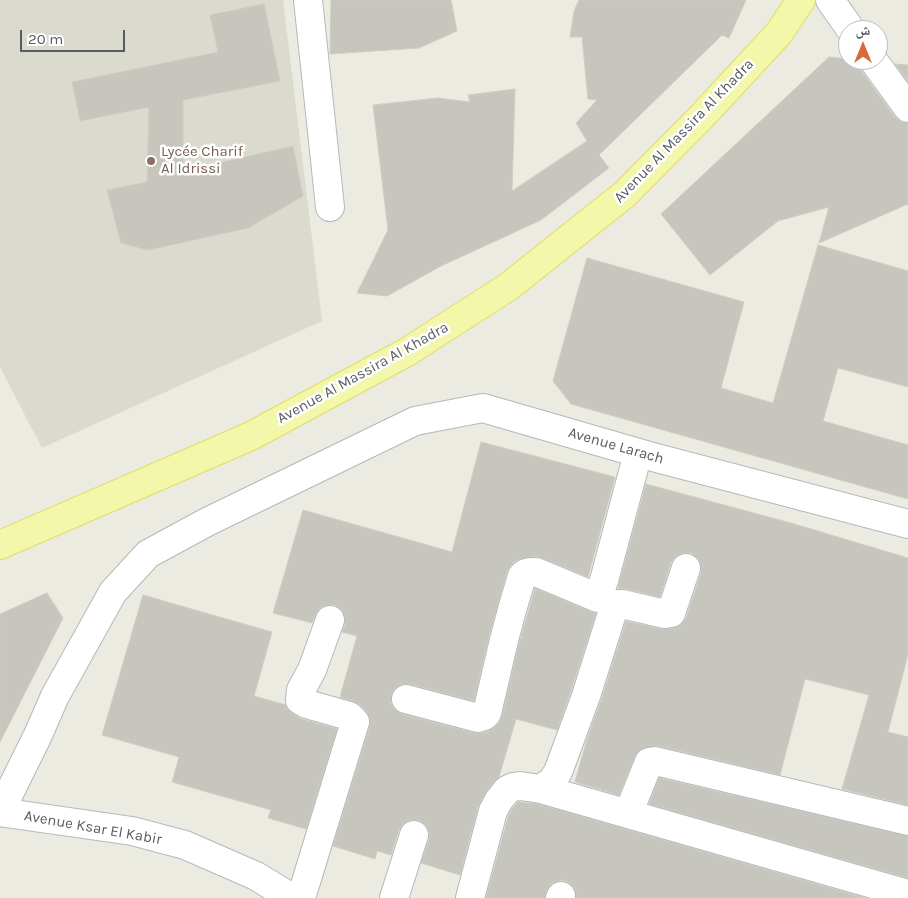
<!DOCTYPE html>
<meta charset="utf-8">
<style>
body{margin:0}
#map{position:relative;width:908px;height:898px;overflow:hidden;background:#ebebe1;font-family:Karla,"Noto Naskh Arabic",sans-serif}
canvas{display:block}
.north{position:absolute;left:838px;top:20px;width:50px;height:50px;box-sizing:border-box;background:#fff;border:1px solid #bdbdbf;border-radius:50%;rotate:0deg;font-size:14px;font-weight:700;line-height:20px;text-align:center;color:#595b60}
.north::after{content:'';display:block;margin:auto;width:18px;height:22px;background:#d8693a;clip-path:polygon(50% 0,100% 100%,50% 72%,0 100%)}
.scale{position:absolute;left:20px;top:30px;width:105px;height:22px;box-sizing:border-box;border:2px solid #595b60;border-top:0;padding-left:6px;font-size:15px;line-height:18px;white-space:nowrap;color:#595b60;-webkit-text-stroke:4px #fff;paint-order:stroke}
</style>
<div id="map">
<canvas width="908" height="898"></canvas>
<div class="north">ش</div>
<div class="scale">20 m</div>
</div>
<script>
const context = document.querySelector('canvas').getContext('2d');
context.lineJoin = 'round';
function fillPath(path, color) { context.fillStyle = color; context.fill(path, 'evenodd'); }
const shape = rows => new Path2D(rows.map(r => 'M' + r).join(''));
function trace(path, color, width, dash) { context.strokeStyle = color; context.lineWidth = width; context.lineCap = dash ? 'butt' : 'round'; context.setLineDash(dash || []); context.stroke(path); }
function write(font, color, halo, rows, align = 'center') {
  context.font = font + ' Karla,sans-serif'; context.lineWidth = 5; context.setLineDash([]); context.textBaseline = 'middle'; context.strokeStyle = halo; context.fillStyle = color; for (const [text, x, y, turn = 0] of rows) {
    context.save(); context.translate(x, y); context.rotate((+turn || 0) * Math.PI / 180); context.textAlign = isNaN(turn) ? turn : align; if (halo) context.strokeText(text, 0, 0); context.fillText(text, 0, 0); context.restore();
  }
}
fillPath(shape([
 [0,0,283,0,322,321,42,448,0,367]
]), '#dbdacf');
const building = shape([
 [331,0,451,0,457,31,419,48,330,54,331,0],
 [579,0,746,0,729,38,722,35,599,155,609,168,541,220,441,266,387,296,357,293,388,230,373,105,438,98,470,102,468,95,515,89,512,191,587,141,576,123,597,100,588,99,582,37,570,37,574,11,579,0],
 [264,4,280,81,183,100,183,171,293,146,303,196,248,228,148,250,121,243,107,190,147,182,149,107,80,121,72,82,218,52,210,15,264,4],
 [829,57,858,60,860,69,895,117,901,122,908,123,908,204,819,243,829,207,778,221,710,275,661,214,829,57],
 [895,64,908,65,908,81,895,64],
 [818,245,908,271,908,387,838,368,823,421,908,445,908,499,571,404,553,381,587,258,744,302,721,388,773,403,818,245],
 [481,442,615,477,588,577,542,558,536,556,523,558,517,560,512,564,507,571,489,636,474,701,410,684,401,684,395,688,391,695,391,704,395,710,402,714,474,733,482,733,489,731,498,724,502,717,519,644,535,588,592,612,596,613,571,691,557,730,516,719,499,777,487,790,478,807,460,875,421,863,429,840,429,832,426,825,418,820,410,820,403,824,399,830,391,855,377,851,375,859,333,846,370,726,370,718,366,711,360,705,353,701,340,697,357,636,342,632,345,625,345,617,342,610,335,605,328,605,320,608,316,614,312,623,273,613,303,510,452,552,481,442],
 [646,484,791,523,908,558,908,654,888,732,908,737,908,805,842,789,869,695,805,679,780,775,659,746,653,746,640,750,635,756,619,795,575,782,587,739,601,701,626,621,662,629,674,628,681,625,686,618,701,573,701,565,698,558,691,553,683,553,676,556,671,563,660,597,626,589,618,588,646,484],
 [47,593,63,618,0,742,0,614,47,593],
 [143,595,272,632,254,696,286,705,286,708,292,713,302,719,337,729,306,829,268,818,271,810,172,782,179,757,102,735,143,595],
 [659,778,908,836,908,878,649,804,659,778],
 [518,802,538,804,865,898,576,898,576,895,574,887,568,882,561,880,552,883,547,889,545,898,486,898,508,817,512,809,518,802]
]);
fillPath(building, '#c6c5be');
trace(building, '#cfcec0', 1);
const street = shape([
 [308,0,330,207],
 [830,0,851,30],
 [873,60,908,108],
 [406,699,478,718,484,716,487,713,504,640,512,610,522,576,526,573,531,572,536,572,598,598,605,577,638,453],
 [541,789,908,894],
 [0,812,38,735,55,696,113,592,148,554,207,522,415,421,483,408,649,456,908,524],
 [628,814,649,762,655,761,908,821],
 [301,898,355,722,349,716,307,704,300,700,301,690,312,670,330,620],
 [394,898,414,835],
 [470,898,493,811,499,800,507,790,513,787,520,786,541,789,552,781,558,772,586,696,614,607,617,604,622,604,665,614,671,613,686,568],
 [560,898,561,896]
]);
const secondary = shape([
 [0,812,132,831,185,845,256,876,292,898]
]);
const primary = shape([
 [0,545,251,436,407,352,508,287,625,194,705,113,779,33,801,0]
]);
trace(street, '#b6b7bc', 30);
trace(secondary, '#b7b8be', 30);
trace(primary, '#e3dc61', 30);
trace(street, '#fff', 28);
trace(secondary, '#fff', 28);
trace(primary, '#f2f7aa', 28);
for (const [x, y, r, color] of [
 [151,161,5,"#8d6e63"]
]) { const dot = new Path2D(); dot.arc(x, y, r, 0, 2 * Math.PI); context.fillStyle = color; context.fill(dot); trace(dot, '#fff', 2); }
write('15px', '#595b60', '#fff', [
 ["Avenue Al Massira Al Khadra",684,131,-46],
 ["Avenue Al Massira Al Khadra",363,373,-29],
 ["Avenue Larach",616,446,16],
 ["Avenue Ksar El Kabir",93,828,10]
]);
write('15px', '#785e54', '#fff', [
 ["Lycée Charif",161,152],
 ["Al Idrissi",161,169]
], 'left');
</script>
